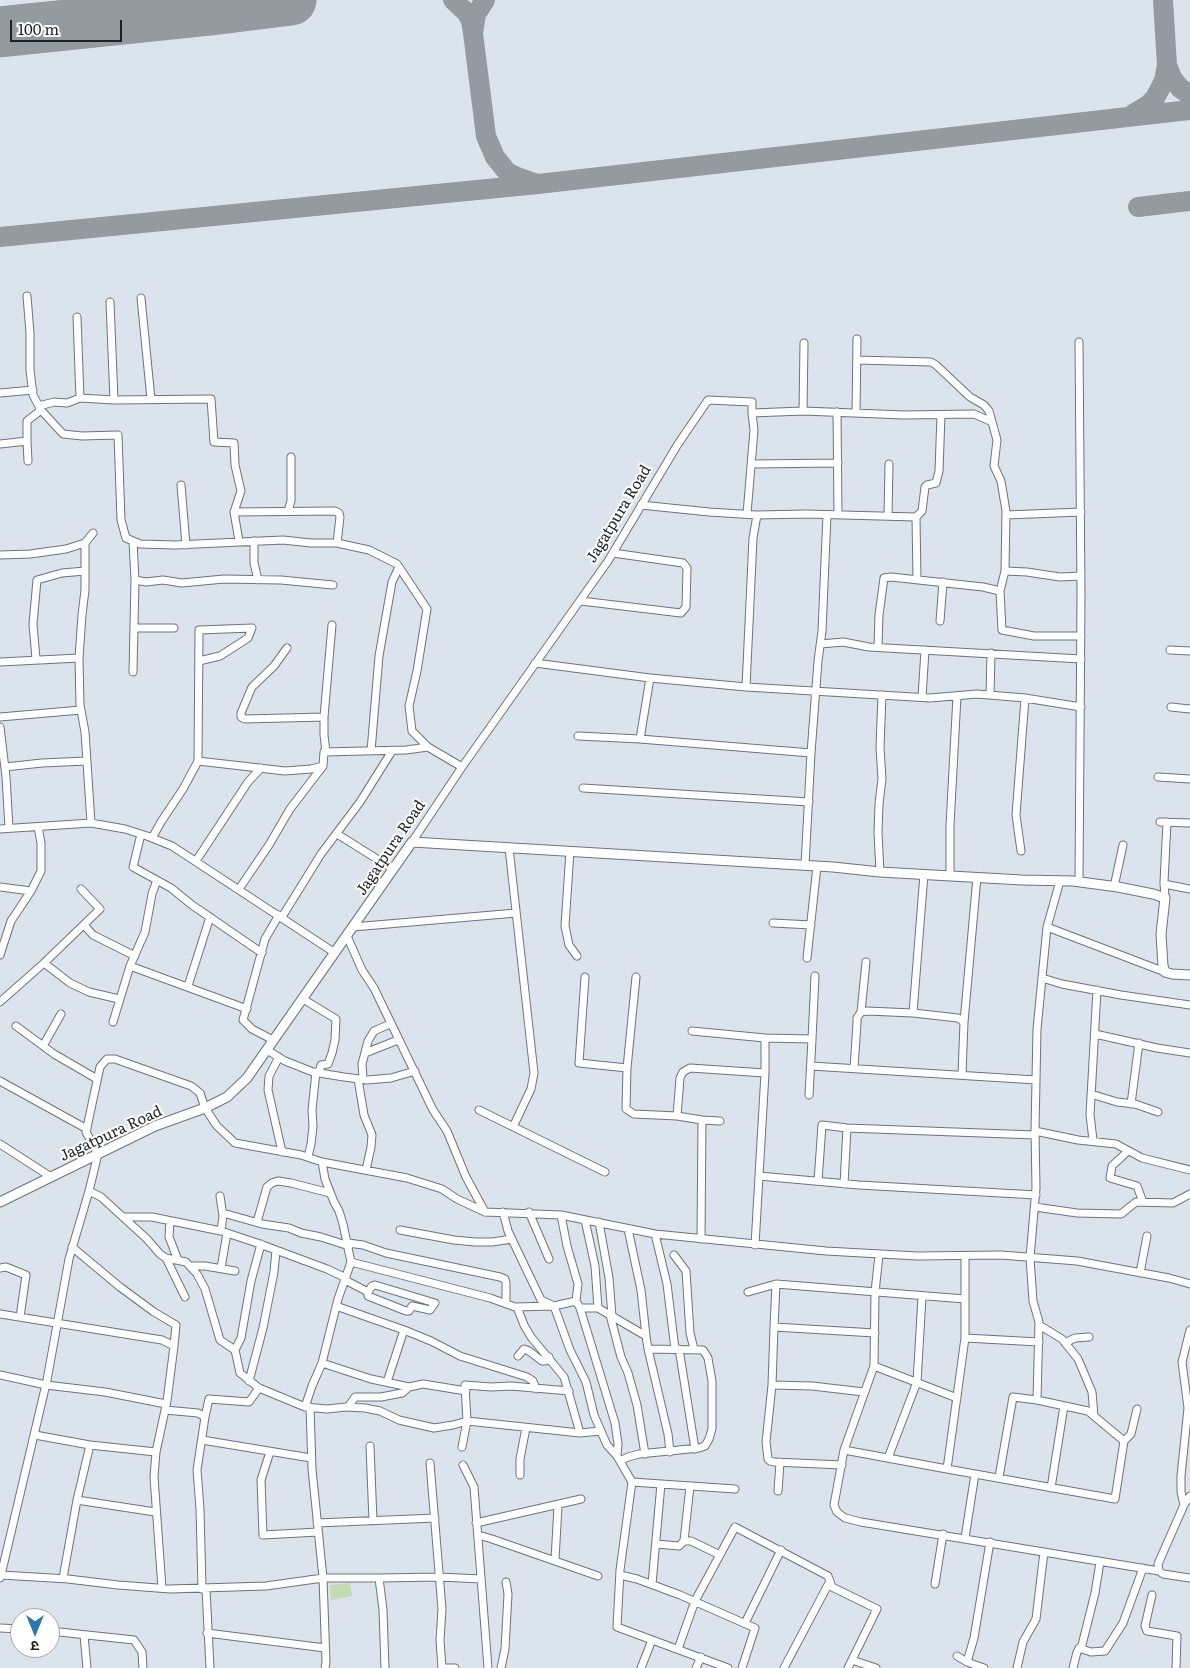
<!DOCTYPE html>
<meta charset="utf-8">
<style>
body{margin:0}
#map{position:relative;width:1190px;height:1668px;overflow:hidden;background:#dbe4ec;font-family:Literata,"Noto Sans Devanagari",serif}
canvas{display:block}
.north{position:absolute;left:10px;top:1608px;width:50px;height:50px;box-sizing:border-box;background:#fff;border:1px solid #a5a7a8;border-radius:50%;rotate:180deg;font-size:14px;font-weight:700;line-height:20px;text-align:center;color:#1f2225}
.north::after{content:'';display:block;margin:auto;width:18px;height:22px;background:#2d78ab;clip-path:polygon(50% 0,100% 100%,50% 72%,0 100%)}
.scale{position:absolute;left:10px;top:20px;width:112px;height:22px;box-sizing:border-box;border:2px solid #1f2225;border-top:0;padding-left:6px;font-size:15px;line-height:18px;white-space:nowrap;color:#1f2225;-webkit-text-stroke:4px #fff;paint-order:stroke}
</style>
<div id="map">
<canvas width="1190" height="1668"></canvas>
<div class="north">उ</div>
<div class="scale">100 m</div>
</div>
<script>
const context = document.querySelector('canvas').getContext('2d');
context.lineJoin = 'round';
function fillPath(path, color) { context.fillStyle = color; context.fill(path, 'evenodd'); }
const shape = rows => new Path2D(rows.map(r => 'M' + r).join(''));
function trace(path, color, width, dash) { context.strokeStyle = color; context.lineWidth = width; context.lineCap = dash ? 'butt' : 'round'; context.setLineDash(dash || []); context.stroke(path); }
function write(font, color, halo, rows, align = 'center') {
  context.font = font + ' Literata,serif'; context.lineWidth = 4; context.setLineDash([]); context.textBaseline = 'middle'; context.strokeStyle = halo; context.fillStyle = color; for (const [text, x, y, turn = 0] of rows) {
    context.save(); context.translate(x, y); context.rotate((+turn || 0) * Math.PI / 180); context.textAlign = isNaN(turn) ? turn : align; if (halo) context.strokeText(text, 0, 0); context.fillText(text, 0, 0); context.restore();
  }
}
fillPath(shape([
 [350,1583,352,1596,331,1600,330,1585]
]), '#c3dbb5');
trace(shape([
 [453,0,467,13,471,21,473,33],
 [485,0,476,14,473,33,486,136,495,157,507,172,517,177,534,183],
 [1163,0,1167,65,1172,78,1180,88,1190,95],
 [1133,114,1148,105,1155,98,1164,81,1167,65],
 [1138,207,1190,201],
 [0,237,538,184,1190,110]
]), '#939aa0', 20);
trace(shape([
 [0,32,211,10,291,0]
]), '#939aa0', 51);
const minor = shape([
 [27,296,30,333,30,370,33,395,41,410,63,434,82,436,118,435,121,520,126,538,140,544,175,545,283,540,311,543,337,543,369,550,397,564,427,609,417,671,409,706,412,731,428,747],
 [141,298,151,399],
 [110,302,114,400,211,399,214,442,234,443,235,465,241,491,234,512,239,541],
 [1079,342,1081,594,1079,882],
 [857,360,931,362,936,365,970,397,984,405,989,411,992,422],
 [0,393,33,390],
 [80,398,114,400],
 [39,406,54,402,67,403,80,398,77,317],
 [803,411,804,343],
 [837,412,838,515],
 [856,412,857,339],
 [27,441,28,461],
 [0,444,27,441,27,421,41,410],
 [752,464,838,463],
 [181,485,186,545],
 [641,505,709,512,757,515,807,514,916,517,922,511,925,487,927,485,936,483,939,471,941,415],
 [288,511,291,501,291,457],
 [234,512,335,511,339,513,340,517,337,543],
 [747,514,754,430,752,413],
 [1006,515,1081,512],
 [888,516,889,464],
 [916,517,917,579],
 [133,541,135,580,133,672],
 [254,541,254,563,258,580],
 [85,543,85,590,82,615,79,658,80,705,85,732,91,823],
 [0,555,30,554,66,549,85,543,93,533],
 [135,580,146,582,163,580,182,583,224,579,281,580,333,585],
 [1000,591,1005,571],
 [581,601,681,613,686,607,687,568,683,563,613,553],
 [940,621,943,582],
 [134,628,174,628],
 [821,644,843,642,869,647,1081,659],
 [878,647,879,615,884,578,891,577,983,587,1000,591,1002,630,1034,636,1081,636],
 [287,648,274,666,252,687,241,713,241,717,245,719,324,717],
 [1170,650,1190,651],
 [36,659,33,624,37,580,62,573,85,571],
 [0,662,79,658],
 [535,663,650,678,746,687,930,698,977,694,1025,698,1081,707],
 [746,687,753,538,757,515],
 [990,695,991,653],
 [922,697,925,650],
 [1171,707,1190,709],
 [0,717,81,710],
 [0,727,6,777,9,828],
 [578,736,640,739,811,753,818,661,822,631,827,515],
 [640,739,650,678],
 [371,751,379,656,392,582,399,567],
 [326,752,324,735,324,717,332,625],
 [198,761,199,630,252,628,248,638,220,656,199,661],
 [5,767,42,763,87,761],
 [1158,777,1190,779],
 [583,788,809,802],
 [1160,822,1190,823],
 [0,829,91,823,125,829,147,836,172,846,335,953],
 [141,834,133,867,171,888,192,905,262,953],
 [337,834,393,869],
 [152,838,161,822,183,789,198,761,285,771,311,769,323,766,324,752,406,750,428,747,462,767],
 [412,842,462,767,608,561,678,444,708,400,752,402,752,413,803,411,904,415,974,414,992,422,997,440,994,466,1001,481,1006,511,1005,571,1027,572,1060,577,1081,576],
 [509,848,534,1073,531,1089,513,1127],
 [570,851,565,926,569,945,577,956],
 [1021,851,1016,815,1025,698],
 [196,861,248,782,261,768],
 [805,865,811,753],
 [880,872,878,833,879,804,882,779,880,747,882,695],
 [950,876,950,825,957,696],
 [157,880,152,894,145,932,130,966,247,1009],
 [1164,884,1190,889],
 [0,887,31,891],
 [1114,887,1123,845],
 [239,889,269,845,290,809,323,766],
 [1165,898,1164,882,1167,822],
 [282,917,321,854,360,802,392,751],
 [773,923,811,925],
 [84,925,93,935,135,956],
 [353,927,516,913],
 [1047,927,1165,972],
 [347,936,362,970,374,988,433,1110,447,1131,466,1177,485,1212],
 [0,955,11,921,31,891,41,871,41,843,38,827],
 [807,958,817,866],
 [44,963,70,983,89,992,119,999],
 [585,977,579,1063,627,1068],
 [636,977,627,1068,626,1109,634,1114,677,1116,702,1120,701,1239],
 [1042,978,1062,984,1121,995,1190,1005],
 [188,986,210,917],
 [303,999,336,1019,335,1040,332,1053,328,1064,321,1065,319,1073],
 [0,1002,44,963,100,909,81,889],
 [861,1012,866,962],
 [913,1013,924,874],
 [113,1022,130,966],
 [964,1022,977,877],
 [16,1026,54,1054,97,1079],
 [692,1031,765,1038,765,1073,759,1176],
 [1095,1034,1157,1048,1190,1053],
 [765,1038,812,1039,809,1095],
 [812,1039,815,976],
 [273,1040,252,1029,243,1020,265,939,279,915],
 [43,1046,61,1014],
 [267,1050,285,1061,313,1072,344,1077,367,1080,391,1078,415,1071],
 [365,1053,398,1040],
 [279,1057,269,1076,268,1090,282,1152],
 [811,1066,1036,1080,1037,1029,1047,927,1060,881],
 [854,1068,857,1023,857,1018,861,1012,867,1011,913,1013,958,1018,964,1022,962,1075],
 [358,1079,364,1115,372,1135,371,1147,366,1170],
 [363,1079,362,1064,368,1041,374,1031,390,1024],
 [1036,1080,1035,1131,1036,1188,1030,1258,1033,1301,1039,1322,1037,1400],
 [0,1081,87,1129],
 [1091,1094,1117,1102,1135,1104,1158,1112],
 [1131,1104,1139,1043],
 [479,1110,605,1172],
 [677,1116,680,1078,683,1072,690,1068,765,1073],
 [702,1120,720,1121],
 [1035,1131,1078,1140,1116,1144,1142,1158,1190,1170],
 [1093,1140,1090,1115,1097,990],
 [0,1144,51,1177],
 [1128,1151,1112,1166,1110,1178,1137,1186,1143,1202],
 [308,1157,311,1144,313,1127,312,1110,316,1072],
 [818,1181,822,1125,847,1128,1035,1135],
 [844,1184,847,1128],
 [89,1191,101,1197,147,1239,160,1254,166,1258,186,1262,197,1274,205,1289,220,1340,235,1350,240,1373,259,1388,305,1407,327,1409,346,1407,365,1408,380,1411,399,1420,434,1428,453,1425,467,1421,580,1433,601,1431],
 [220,1196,223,1216,221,1231],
 [1035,1207,1077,1213,1121,1214,1136,1202,1173,1203,1190,1194],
 [503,1212,508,1231,541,1300,554,1306,570,1350,586,1382,594,1415,607,1445,617,1456,632,1482,620,1570,617,1627,728,1668],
 [529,1212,549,1259],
 [223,1213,262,1224,289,1228,301,1233,321,1237,349,1246],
 [561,1215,567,1246,578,1284,576,1301],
 [123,1217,152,1217,221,1231,257,1243,327,1269,346,1278],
 [585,1220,595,1266,598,1308],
 [170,1221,169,1237,178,1260],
 [257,1222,267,1187,272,1183,278,1181,291,1183,330,1193],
 [599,1222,609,1278,612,1316],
 [628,1229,641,1290,646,1336],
 [400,1230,454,1240,475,1242,492,1242,512,1239],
 [655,1234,667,1284,675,1349],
 [348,1243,363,1245,386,1253,500,1277,505,1279,506,1283,506,1303],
 [755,1245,759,1176,859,1185,1036,1195],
 [72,1247,120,1287,154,1312,176,1325,174,1346],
 [674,1255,686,1271,690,1333,694,1349],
 [879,1255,875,1292,874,1366,844,1450,834,1505,837,1512,845,1518,861,1522,1159,1571],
 [166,1258,185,1297],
 [351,1262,490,1298,515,1307,554,1306,576,1301,580,1308,598,1308,646,1336,648,1349,703,1350,708,1358,712,1381,712,1429,709,1439,705,1446,699,1448,639,1454,628,1457,620,1461],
 [190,1266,205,1266,235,1271],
 [0,1268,6,1267,26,1275,20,1317],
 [221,1268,227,1233],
 [1140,1273,1147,1236],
 [345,1280,368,1292,368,1296,406,1311,409,1311,412,1306,430,1310,435,1303,375,1285,372,1286,368,1292],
 [776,1284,774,1327,875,1333],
 [748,1292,776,1284,965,1299],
 [336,1306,404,1330,387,1382],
 [517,1307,524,1325,531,1337,564,1377,580,1433],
 [580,1308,615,1423,618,1444,617,1456],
 [0,1314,162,1340,174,1346,167,1401,156,1452,154,1477,162,1588],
 [610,1315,621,1357,628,1373,637,1405,645,1454],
 [1039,1325,1062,1339,1078,1359,1092,1392,1094,1416],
 [774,1327,772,1385,766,1442,768,1459,770,1461,774,1462,842,1465],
 [404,1330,431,1341,460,1356,527,1377,533,1381,536,1389],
 [965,1338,1039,1342],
 [1065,1343,1075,1338,1089,1337],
 [648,1349,668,1434,670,1452],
 [679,1349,695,1449],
 [235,1350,241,1338,251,1281,261,1244],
 [518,1356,524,1349,529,1351,542,1361,545,1361,549,1357],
 [322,1363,371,1379,409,1387],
 [874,1366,957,1398],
 [0,1375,46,1385,105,1392,166,1404],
 [249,1381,263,1328,274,1272,276,1250],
 [772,1385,812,1386,864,1392],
 [305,1407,312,1386,322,1363,338,1299,351,1262,343,1224,339,1211,334,1202,325,1179,322,1162],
 [310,1407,312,1469,323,1578,326,1662,325,1668],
 [348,1407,355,1397,381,1397,402,1393,409,1387,423,1384,466,1391],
 [165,1410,198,1413,205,1417,197,1470,200,1509,202,1589],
 [205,1417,209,1399,249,1402,259,1388],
 [35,1435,90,1445,156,1452],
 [202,1440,311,1458],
 [1124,1441,1131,1434,1137,1409],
 [370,1446,373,1521],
 [462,1447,467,1421,465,1385,491,1387,511,1386,569,1391],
 [844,1450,947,1469,965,1338,965,1256],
 [270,1452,261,1480,263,1535,318,1532],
 [888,1458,917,1382,922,1297],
 [430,1463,442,1609,440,1640,442,1668],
 [463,1465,474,1487,488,1668],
 [947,1469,1115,1499,1124,1441,1088,1411,1037,1400,1013,1397,999,1477],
 [520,1475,520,1459,526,1428],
 [632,1482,735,1489],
 [1051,1488,1064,1406],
 [778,1491,780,1462],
 [1190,1496,1184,1505,1158,1564,1159,1571,1163,1574,1190,1578],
 [77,1500,155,1512],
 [1184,1505,1181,1492,1181,1476,1188,1408,1182,1362,1190,1330],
 [317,1523,435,1518],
 [476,1523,581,1499],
 [478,1535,492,1539,598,1576],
 [965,1538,975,1474],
 [684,1541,690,1486],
 [656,1544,679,1546,684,1541,691,1541,720,1555],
 [555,1560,558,1506],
 [1,1575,47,1380,69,1259,89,1191,98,1154,86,1132,100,1067,107,1059,115,1059,191,1086,200,1093,205,1108,217,1126,235,1143,301,1155,322,1162,407,1178,442,1189,457,1199,485,1212,561,1215,655,1234,826,1251,917,1256,1001,1255,1077,1261,1169,1278,1190,1284],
 [620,1575,637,1579,680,1595,755,1628,742,1668],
 [0,1578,1,1575,68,1579,118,1585,170,1589,266,1586,323,1578,379,1578],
 [63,1578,77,1500,90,1445],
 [652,1584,661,1484],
 [935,1584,943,1534],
 [206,1589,210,1668],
 [1152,1595,1145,1626,1147,1631,1177,1636,1176,1668],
 [745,1623,781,1550],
 [0,1628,20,1629],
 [50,1631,134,1640,142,1652,143,1668],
 [207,1633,325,1648],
 [84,1635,87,1668],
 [1079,1648,1091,1652,1105,1651,1123,1623,1143,1568],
 [678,1649,695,1601,735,1527,828,1576,832,1587,877,1609,848,1668],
 [957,1656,967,1662,984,1668],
 [852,1660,876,1668],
 [967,1662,974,1638,990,1542],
 [385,1668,383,1610,379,1578,439,1577,481,1579],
 [442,1668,455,1668],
 [501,1668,505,1649,508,1594,506,1582],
 [641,1668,652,1640],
 [696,1668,701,1657],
 [784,1668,830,1581],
 [1017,1668,1023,1642,1036,1619,1044,1552],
 [1073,1668,1077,1652,1082,1645,1095,1593,1100,1562]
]);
const tertiary = shape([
 [0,1202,155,1126,205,1108,227,1097,247,1078,412,842,833,867,880,872,1022,880,1073,881,1118,887,1153,894,1165,898,1161,934,1163,966,1165,972,1172,974,1190,975]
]);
trace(minor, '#6c747b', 9);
trace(tertiary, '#6c747b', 11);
trace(minor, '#fff', 7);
trace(tertiary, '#fff', 9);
write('15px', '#1f2225', '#fff', [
 ["Jagatpura Road",619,514,-59],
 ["Jagatpura Road",391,848,-56],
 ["Jagatpura Road",111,1134,-25]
]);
</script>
